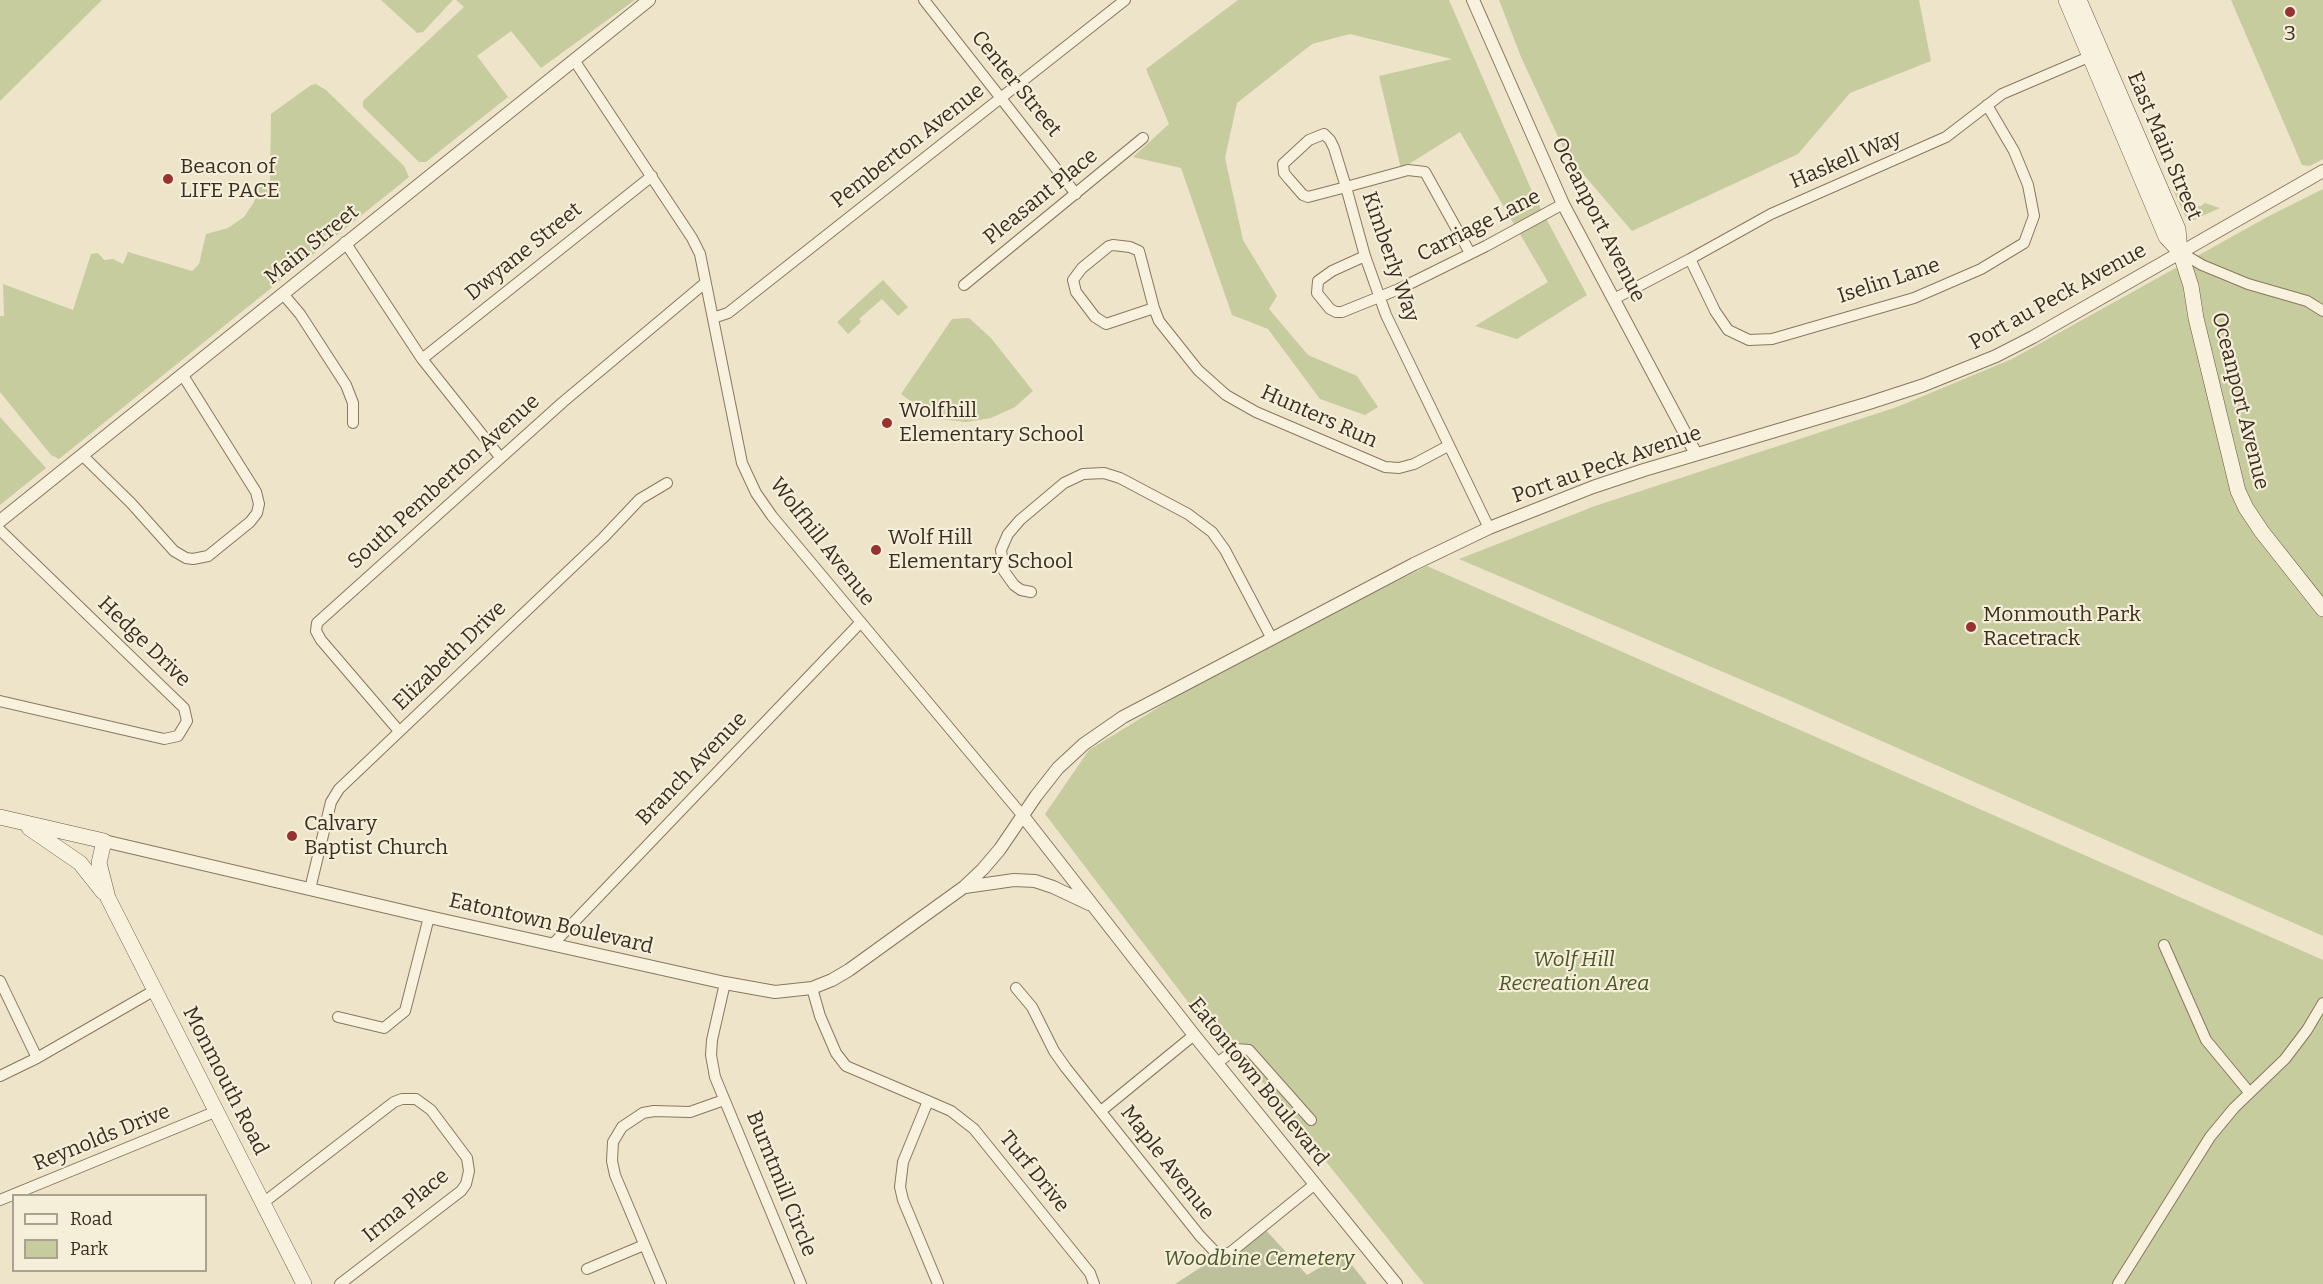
<!DOCTYPE html>
<style>
body{margin:0}
#map{position:relative;width:2323px;height:1284px;overflow:hidden;background:#eee4ca;font-family:Bitter,serif}
canvas{display:block}
.legend{position:absolute;left:12px;top:1194px;width:195px;height:78px;box-sizing:border-box;background:#f5eed9;border:2px solid #aba18f;margin:0;padding:8px 10px;list-style:none;font-size:18px;color:#3b2e21}
.legend li{display:flex;align-items:center;gap:12px;height:30px}
.legend b{width:30px;border:2px solid #aba18f}
</style>
<div id="map">
<canvas width="2323" height="1284"></canvas>
<ul class="legend">
<li><b style="height:8px;background:#f8f1dd"></b>Road</li>
<li><b style="height:16px;background:#c6cc9e"></b>Park</li>
</ul>
</div>
<script>
const context = document.querySelector('canvas').getContext('2d');
context.lineJoin = 'round';
function fillPath(path, color) { context.fillStyle = color; context.fill(path, 'evenodd'); }
const shape = rows => new Path2D(rows.map(r => 'M' + r).join(''));
function trace(path, color, width, dash) { context.strokeStyle = color; context.lineWidth = width; context.lineCap = dash ? 'butt' : 'round'; context.setLineDash(dash || []); context.stroke(path); }
function write(font, color, halo, rows, align = 'center') {
  context.font = font + ' Bitter,serif'; context.lineWidth = 4.5; context.setLineDash([]); context.textBaseline = 'middle'; context.strokeStyle = halo; context.fillStyle = color; for (const [text, x, y, turn = 0] of rows) {
    context.save(); context.translate(x, y); context.rotate((+turn || 0) * Math.PI / 180); context.textAlign = isNaN(turn) ? turn : align; if (halo) context.strokeText(text, 0, 0); context.fillText(text, 0, 0); context.restore();
  }
}
fillPath(shape([
 [0,0,102,0,0,101],
 [381,0,453,0,423,32,417,33],
 [456,0,635,0,541,68,511,31,477,56,508,97,426,162,419,162,363,107,363,101,464,7],
 [1238,0,1449,0,1534,196,1587,295,1517,339,1475,326,1548,282,1460,132,1401,169,1379,76,1452,59,1350,34,1312,44,1237,103,1225,158,1243,240,1277,296,1269,309,1308,355,1357,376,1378,407,1365,415,1320,399,1268,329,1232,315,1181,168,1133,157,1169,124,1146,69],
 [1499,0,1919,0,1931,61,1850,93,1798,154,1632,231,1566,154,1521,57],
 [2231,0,2323,0,2323,159,2310,166,2302,165],
 [316,84,326,90,404,166,409,177,59,459,51,455,0,392,0,316,4,316,3,284,73,310,91,254,98,253,104,260,113,259,123,264,128,252,192,271,199,264,206,234,228,228,244,217,254,202,259,187,270,185,271,114,311,85],
 [2323,189,2323,936,1791,701,1459,559,1595,506,1897,407,2012,359,2269,216],
 [2173,190,2188,196,2189,202,2193,206,2187,220],
 [2205,203,2220,208,2189,222,2195,207,2201,206],
 [883,280,908,307,898,316,882,299,859,319,861,322,848,334,837,322],
 [969,318,991,338,1033,391,1015,407,991,418,966,422,940,419,917,406,901,394,952,319],
 [0,417,46,468,0,505],
 [1427,566,2323,960,2323,1284,1424,1284,1236,1049,1220,1044,1045,814,1089,750,1221,669]
]), '#c6cc9e');
fillPath(shape([
 [1263,1227,1307,1275,1343,1254,1367,1284,1175,1284]
]), '#bcc19c');
const minor = shape([
 [924,0,1076,194],
 [574,60,692,238,700,254,742,463,756,493,772,516,1023,816],
 [1324,134,1330,140,1334,148,1346,187,1308,197,1303,195,1289,179,1284,173,1283,164,1309,140,1324,134],
 [345,242,422,359,500,457],
 [1113,245,1130,247,1139,251,1154,308,1106,324,1095,317,1076,292,1073,280,1082,268,1109,246,1113,245],
 [2180,252,2202,265,2248,284,2307,301,2323,311],
 [1470,253,1425,172,1408,170,1346,187,1365,256,1386,315,1489,528],
 [1365,256,1332,271,1318,281,1317,293,1330,309,1336,312,1342,312,1399,289,1486,246,1563,204],
 [1690,259,1715,311,1728,330,1749,340,1772,339,1914,298,1981,269,2024,243,2034,216,2028,185,2014,151,1987,105],
 [964,285,1143,138],
 [283,294,300,314,346,385,353,403,353,423],
 [1614,299,1690,259,1771,214,1946,137,2002,94,2091,56],
 [1154,308,1159,321,1198,370,1226,395,1256,412,1385,467,1399,468,1414,464,1448,446],
 [713,318,728,313,1125,0],
 [422,359,652,176],
 [82,455,131,503,174,551,186,558,193,559,208,556,250,522,257,513,259,504,256,492,182,374],
 [0,530,184,708,187,721,178,736,164,739,0,701],
 [1031,592,1021,590,1014,585,1004,571,1001,550,1008,534,1020,520,1064,483,1083,474,1104,473,1120,478,1188,514,1212,532,1225,550,1272,639],
 [399,731,321,640,316,631,317,623,563,402,705,283],
 [310,889,331,802,339,789,603,538,640,499,667,483],
 [553,944,861,622],
 [2164,945,2206,1040,2249,1092],
 [0,981,37,1058],
 [725,983,712,1040,711,1055,715,1077,801,1284],
 [812,988,820,1016,836,1053,846,1066,928,1101],
 [1016,988,1032,1007,1054,1051,1066,1068,1200,1236,1218,1255,1231,1252,1315,1184],
 [338,1017,384,1028,405,1011,429,917],
 [1217,1063,1236,1049,1249,1050,1311,1120],
 [0,1076,37,1058,155,990],
 [1101,1111,1194,1035],
 [0,1200,217,1111],
 [263,1203,394,1102,402,1099,416,1099,431,1110,467,1158,469,1171,466,1184,461,1191,340,1284],
 [587,1269,644,1245],
 [661,1284,615,1175,612,1161,613,1142,622,1127,643,1113,654,1111,690,1112,724,1100],
 [938,1284,903,1200,900,1187,903,1162,928,1101,951,1111,974,1129,1090,1273,1094,1284],
 [2118,1284,2210,1137,2234,1108,2285,1059,2307,1030,2323,1003]
]);
const tertiary = shape([
 [1473,0,1563,204,1696,454],
 [0,521,649,0],
 [1023,816,1194,1035,1396,1284],
 [104,841,429,917,725,983,775,992,812,988,832,980,849,970,964,887,983,869,1000,849,1036,796,1058,768,1084,744,1123,717,1414,564,1489,528,1593,487,1644,470,1869,403,1924,385,1996,356,2033,337,2323,171],
 [965,887,1014,880,1035,881,1053,887,1089,904]
]);
const secondary = shape([
 [2066,0,2166,237,2180,252],
 [2079,0,2178,229,2180,252,2191,286,2196,318,2238,491,2246,508,2262,532,2323,609],
 [0,817,104,841,99,863,108,898,304,1284],
 [29,828,80,863,103,892]
]);
trace(minor, '#8a775f', 12);
trace(tertiary, '#8a775f', 14);
trace(secondary, '#6c5841', 16);
trace(minor, '#f8f1dd', 10);
trace(tertiary, '#f8f1dd', 12);
trace(secondary, '#f8f1dd', 15);
for (const [x, y, r, color] of [
 [2290,12,6,"#973230"],
 [168,179,6,"#973230"],
 [887,423,6,"#973230"],
 [876,550,6,"#973230"],
 [1971,627,6,"#973230"],
 [292,836,6,"#973230"]
]) { const dot = new Path2D(); dot.arc(x, y, r, 0, 2 * Math.PI); context.fillStyle = color; context.fill(dot); trace(dot, '#f5eed9', 2); }
write('21px', '#3b2e21', '#f5eed9', [
 ["3",2290,34,"center"],
 ["Beacon of",180,167],
 ["LIFE PACE",180,191],
 ["Wolfhill",899,411],
 ["Elementary School",899,435],
 ["Wolf Hill",888,538],
 ["Elementary School",888,562],
 ["Monmouth Park",1983,615],
 ["Racetrack",1983,639],
 ["Calvary",304,824],
 ["Baptist Church",304,848]
], 'left');
write('21px', '#3b2e21', '#f5eed9', [
 ["Center Street",1016,84,51],
 ["Pemberton Avenue",908,146,-38],
 ["East Main Street",2164,146,67],
 ["Haskell Way",1846,160,-23],
 ["Pleasant Place",1041,197,-39],
 ["Oceanport Avenue",1598,220,63],
 ["Carriage Lane",1479,226,-27],
 ["Main Street",312,245,-39],
 ["Dwyane Street",524,252,-39],
 ["Kimberly Way",1390,257,71],
 ["Iselin Lane",1889,281,-18],
 ["Port au Peck Avenue",2058,297,-29],
 ["Oceanport Avenue",2240,401,76],
 ["Hunters Run",1319,417,24],
 ["Port au Peck Avenue",1607,465,-19],
 ["South Pemberton Avenue",444,482,-42],
 ["Wolfhill Avenue",822,542,52],
 ["Hedge Drive",144,642,44],
 ["Elizabeth Drive",450,656,-44],
 ["Branch Avenue",692,769,-46],
 ["Eatontown Boulevard",551,924,13],
 ["Monmouth Road",225,1081,63],
 ["Eatontown Boulevard",1258,1082,51],
 ["Reynolds Drive",102,1138,-22],
 ["Maple Avenue",1167,1163,52],
 ["Turf Drive",1034,1172,51],
 ["Burntmill Circle",781,1184,68],
 ["Irma Place",406,1206,-39]
]);
write('italic 21px', '#4a5729', '#f5eed9', [
 ["Wolf Hill",1574,960],
 ["Recreation Area",1574,984],
 ["Woodbine Cemetery",1259,1259]
]);
</script>
